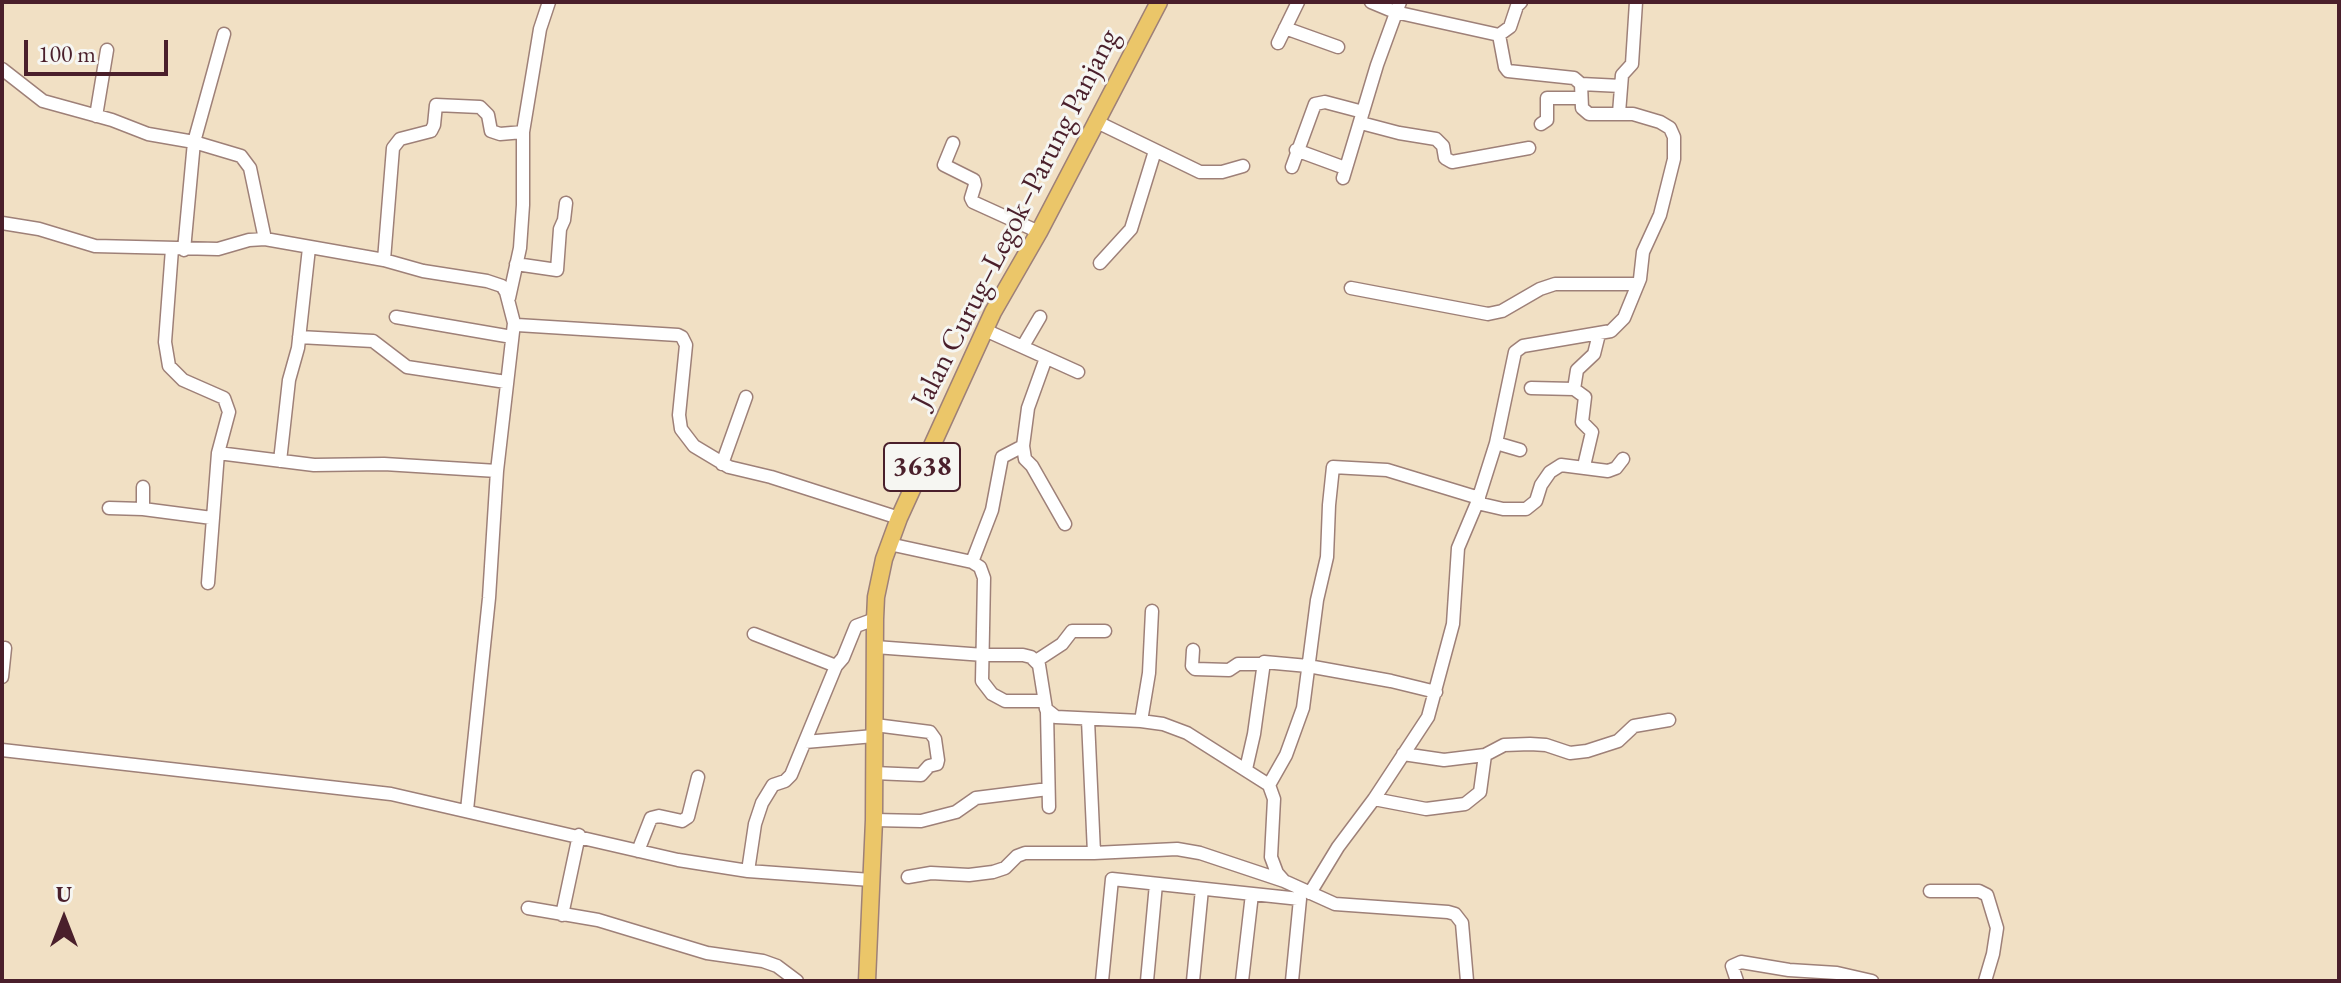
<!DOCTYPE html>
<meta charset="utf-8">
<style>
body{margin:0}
#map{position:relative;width:2341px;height:983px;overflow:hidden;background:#f1e0c4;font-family:"EB Garamond",serif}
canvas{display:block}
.frame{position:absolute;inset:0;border:4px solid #4a1f2b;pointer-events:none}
.north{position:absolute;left:24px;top:879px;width:80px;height:80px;-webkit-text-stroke:6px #f6f6f2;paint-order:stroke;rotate:0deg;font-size:22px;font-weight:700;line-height:32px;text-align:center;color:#4a1f2b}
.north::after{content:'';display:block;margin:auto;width:28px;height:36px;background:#4a1f2b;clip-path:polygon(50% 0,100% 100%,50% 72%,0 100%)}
.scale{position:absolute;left:24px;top:40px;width:144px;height:36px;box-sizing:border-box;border:4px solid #4a1f2b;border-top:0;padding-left:10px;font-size:24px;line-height:28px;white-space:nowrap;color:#4a1f2b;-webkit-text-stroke:6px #f6f6f2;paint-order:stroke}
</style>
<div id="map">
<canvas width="2341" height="983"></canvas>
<div class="frame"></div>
<div class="north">U</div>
<div class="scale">100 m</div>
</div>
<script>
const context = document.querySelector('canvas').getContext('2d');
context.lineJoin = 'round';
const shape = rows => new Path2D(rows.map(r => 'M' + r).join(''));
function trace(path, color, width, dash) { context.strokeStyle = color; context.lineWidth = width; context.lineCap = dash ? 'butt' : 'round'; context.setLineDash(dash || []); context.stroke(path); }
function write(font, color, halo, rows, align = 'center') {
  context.font = font + ' "EB Garamond",serif'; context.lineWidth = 6; context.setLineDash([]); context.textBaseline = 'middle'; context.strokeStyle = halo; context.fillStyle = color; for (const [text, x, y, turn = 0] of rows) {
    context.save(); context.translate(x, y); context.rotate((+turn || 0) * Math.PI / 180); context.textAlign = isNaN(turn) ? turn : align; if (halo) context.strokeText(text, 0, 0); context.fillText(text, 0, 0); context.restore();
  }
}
const minor = shape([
 [1371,2,1395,12,1499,35,1510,27,1517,6,1521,2],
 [1285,28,1338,47],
 [1278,43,1298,2],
 [2,69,43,101,112,120,148,134,194,142,241,156,250,168,265,239],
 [1581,84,1621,86],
 [1619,113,1622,75,1632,64,1636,2],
 [96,116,107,50],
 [1095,121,1200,172,1222,172,1243,166],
 [1361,123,1399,133,1436,139,1443,146,1445,158,1452,162,1529,148],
 [1541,124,1547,120,1547,98,1581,98],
 [953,143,944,165,974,180,975,185,971,198,973,202,1039,232],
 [1296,150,1345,168],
 [1292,167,1315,104,1325,102,1363,112],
 [1343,178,1377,65,1400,2],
 [2,223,39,229,95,246,218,249,249,240,265,239,384,260,423,271,487,281,502,286,506,292,514,323,517,325,678,335,682,337,686,345,679,415,681,429,694,446,729,467,771,477,899,518],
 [172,249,165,342,169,366,183,380,224,398,229,412,218,453,208,583],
 [184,250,194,142,224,34],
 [384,260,393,148,400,139,431,131,434,125,436,105,480,107,488,115,491,131,500,134,523,132],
 [1100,263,1131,229,1155,151],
 [516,264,557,270,560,229,564,220,566,203],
 [1351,288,1488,314,1502,311,1540,289,1555,284,1638,284],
 [509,298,520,248,523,205,523,132,540,29,549,2],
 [396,317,512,337],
 [985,330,1078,372],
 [299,337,373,341,407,367,506,382],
 [1023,346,1040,317],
 [1046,358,1028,408,1023,446,1025,459,1032,466,1065,524],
 [1531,388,1574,389],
 [1496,443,1520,450],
 [218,453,314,465,384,464,497,471],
 [280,461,289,380,298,348,309,248],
 [722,464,746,397],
 [1584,466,1592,432,1582,422,1585,397,1574,389,1577,370,1594,354,1599,334],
 [1477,503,1503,509,1526,509,1536,501,1541,485,1550,472,1561,465,1608,471,1616,468,1623,459],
 [109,508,143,509,212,518],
 [143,509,143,487],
 [889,544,972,562,980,567,984,578,982,681,992,694,1005,701,1044,701],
 [972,562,992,510,1002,457,1023,446],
 [754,634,836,666],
 [875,647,984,655,1023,655,1031,657,1039,665,1046,709,1056,717,1141,721,1163,724,1187,733,1269,785,1274,799,1271,857,1277,873,1284,881,1335,904,1448,912,1455,914,1462,923,1467,981],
 [1193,650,1192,666,1195,669,1229,670,1238,664,1262,664],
 [1036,661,1062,644,1072,631,1105,631],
 [2,677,5,648],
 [1047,712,1049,807],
 [1088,720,1094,853],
 [1141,721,1149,673,1152,611],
 [805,742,874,736],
 [2,750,391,794,678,860,748,871,871,880],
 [1403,754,1444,760,1485,755,1504,745,1530,744,1546,745,1570,753,1587,751,1618,741,1634,726,1669,720],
 [1246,769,1254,734,1264,662,1308,666,1391,681,1436,692],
 [874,773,921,775,929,766,937,764,938,760,935,739,930,732,875,725],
 [1269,785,1286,755,1303,708,1317,600,1327,557,1329,505,1333,467,1387,470,1479,498],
 [1374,799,1426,809,1465,804,1480,792,1485,755],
 [467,810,489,598,497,471,514,323],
 [874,820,921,821,956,812,976,798,1048,789],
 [638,851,651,818,659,816,682,821,688,817,698,777],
 [748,871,755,824,762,803,773,785,785,781,791,775,836,666,843,658,856,626,875,619],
 [908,877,931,873,969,875,993,872,1005,868,1017,856,1025,853,1094,853,1177,849,1200,853,1284,881],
 [1930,891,1979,891,1987,895,1997,928,1993,954,1985,981],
 [1310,893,1338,847,1374,799,1428,717,1453,624,1458,548,1477,503,1496,443,1515,352,1523,346,1611,331,1624,318,1640,279,1643,252,1660,215,1674,159,1674,137,1670,128,1660,122,1633,114,1589,114,1582,108,1581,84,1574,78,1508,71,1505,67,1499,35],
 [528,908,598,920,707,953,763,961,777,966,797,981],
 [562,915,579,835],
 [1102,981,1112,879,1300,899,1292,981],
 [1147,981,1156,884],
 [1193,981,1202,889],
 [1242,981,1252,894],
 [1737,981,1732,966,1741,962,1789,970,1837,973,1872,981]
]);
const major = shape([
 [867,981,874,820,875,619,876,597,884,559,899,518,993,312,1039,232,1159,2]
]);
trace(minor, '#9e8078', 15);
trace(major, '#9e8078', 19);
trace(minor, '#fff', 12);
trace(major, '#ebc669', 16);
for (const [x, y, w] of [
 [922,467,76]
]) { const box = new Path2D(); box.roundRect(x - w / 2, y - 24, w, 48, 6); context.fillStyle = '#f6f6f2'; context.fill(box); trace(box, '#4a1f2b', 2); }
write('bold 28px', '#4a1f2b', null, [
 ["3638",922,467]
]);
write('30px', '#4a1f2b', '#f6f6f2', [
 ["Jalan Curug–Legok–Parung Panjang",1016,219,-63]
]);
</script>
